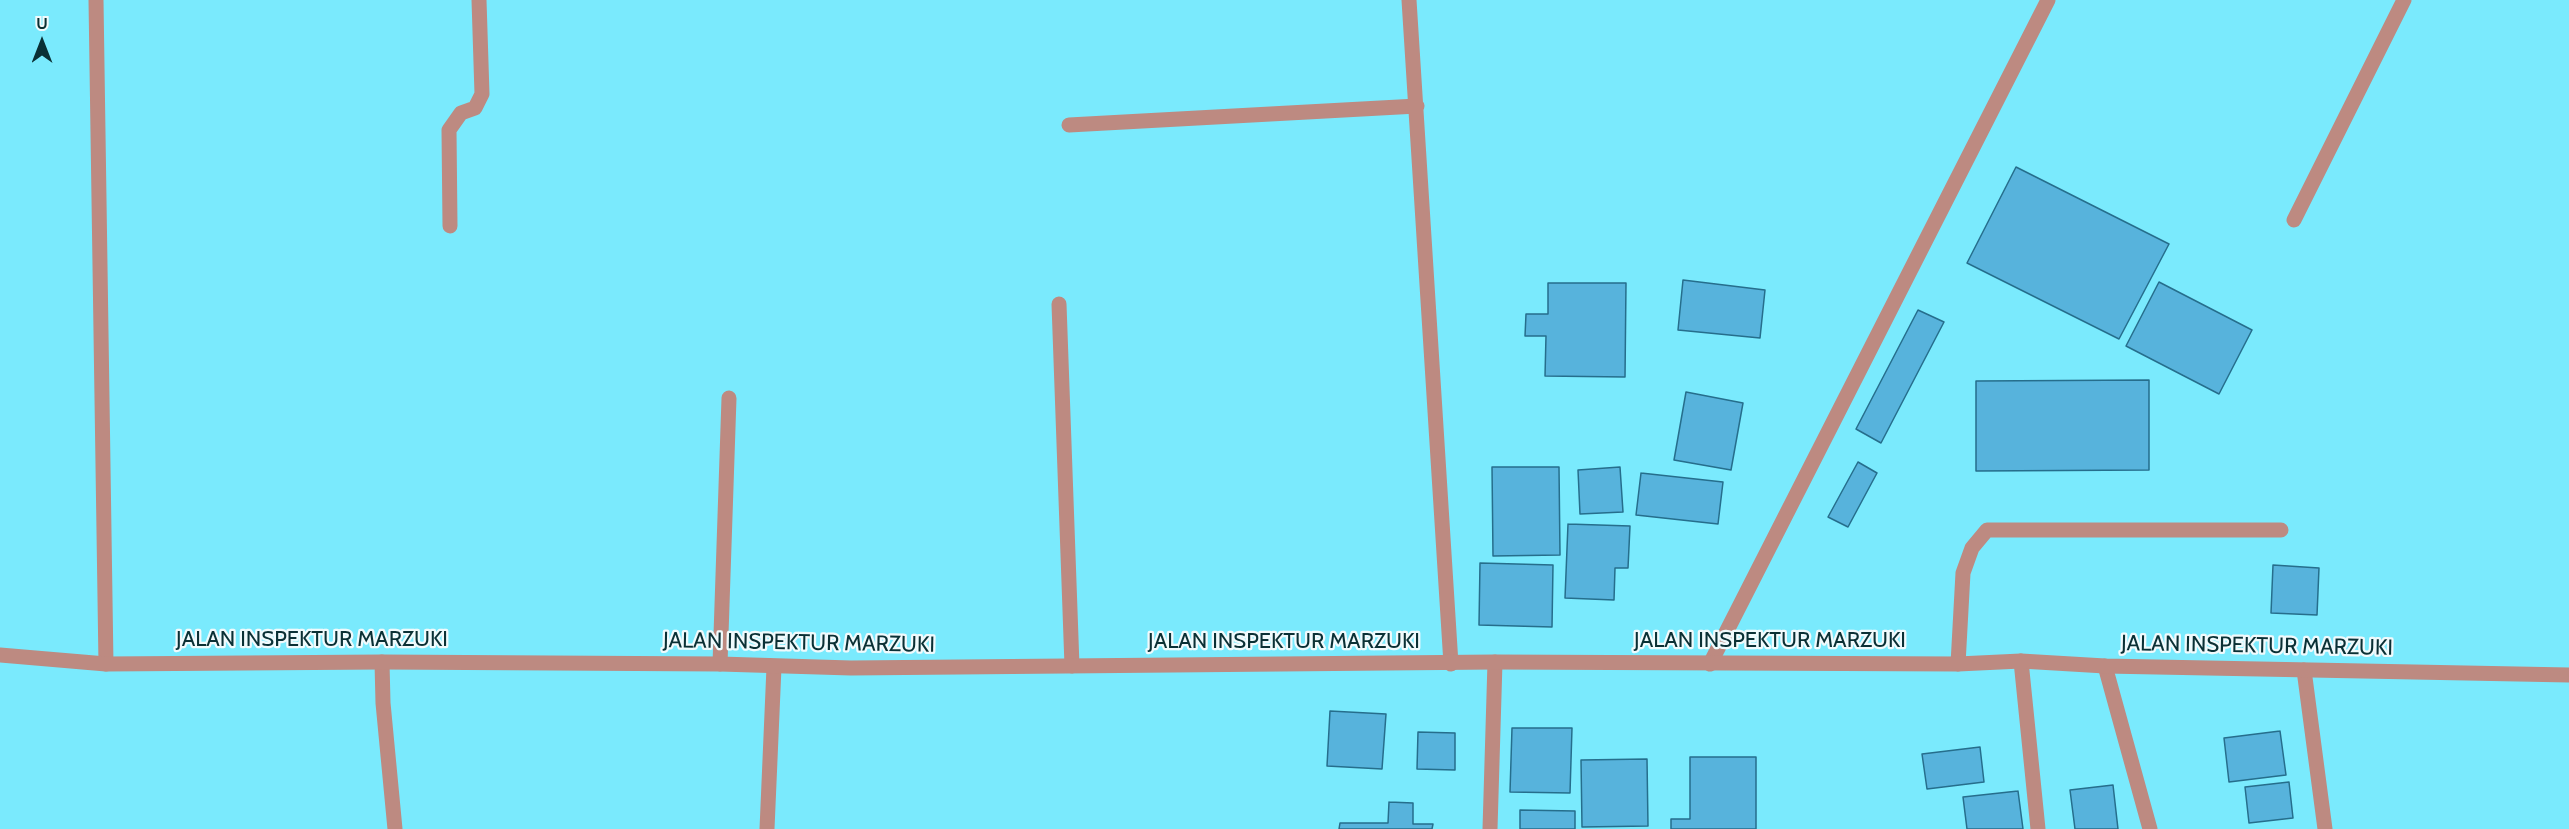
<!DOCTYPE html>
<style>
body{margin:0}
#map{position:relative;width:2569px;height:829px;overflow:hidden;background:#7aeafd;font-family:Cabin,sans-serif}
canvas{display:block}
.north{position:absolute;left:12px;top:12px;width:60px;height:60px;-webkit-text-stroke:4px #f0fafc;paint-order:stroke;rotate:0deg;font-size:16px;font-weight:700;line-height:24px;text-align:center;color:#0a3035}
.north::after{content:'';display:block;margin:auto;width:21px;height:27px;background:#0a3035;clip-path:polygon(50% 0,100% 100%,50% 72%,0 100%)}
</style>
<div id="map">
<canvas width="2569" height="829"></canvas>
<div class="north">U</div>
</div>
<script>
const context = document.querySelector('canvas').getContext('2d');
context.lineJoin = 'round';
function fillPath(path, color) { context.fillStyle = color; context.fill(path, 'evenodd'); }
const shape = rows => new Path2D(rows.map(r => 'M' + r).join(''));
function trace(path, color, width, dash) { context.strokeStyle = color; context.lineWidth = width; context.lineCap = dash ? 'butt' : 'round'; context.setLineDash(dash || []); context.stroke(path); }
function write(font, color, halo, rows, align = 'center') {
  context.font = font + ' Cabin,sans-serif'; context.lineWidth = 4.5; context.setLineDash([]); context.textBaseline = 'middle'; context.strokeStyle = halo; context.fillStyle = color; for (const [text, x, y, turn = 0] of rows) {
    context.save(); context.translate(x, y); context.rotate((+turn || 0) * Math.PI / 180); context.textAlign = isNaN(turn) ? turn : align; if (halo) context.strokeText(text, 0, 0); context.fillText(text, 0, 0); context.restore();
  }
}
const building = shape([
 [2016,167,2169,244,2119,339,1967,263,2016,167],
 [1683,280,1765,290,1760,338,1678,330,1683,280],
 [2159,282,2252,330,2219,394,2126,346,2159,282],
 [1548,283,1626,283,1625,377,1545,376,1546,336,1525,336,1526,314,1548,314,1548,283],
 [1918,310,1944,322,1881,443,1856,429,1918,310],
 [2149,380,2149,470,1976,471,1976,381,2149,380],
 [1686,392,1743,403,1731,470,1674,460,1686,392],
 [1858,462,1877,473,1848,527,1828,517,1858,462],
 [1492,467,1559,467,1560,555,1493,556,1492,467],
 [1620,467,1623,512,1580,514,1578,470,1620,467],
 [1641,473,1723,482,1718,524,1636,515,1641,473],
 [1568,524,1630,526,1628,568,1615,568,1614,600,1565,598,1568,524],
 [1480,563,1553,565,1552,627,1479,625,1480,563],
 [2273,565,2319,568,2317,615,2271,613,2273,565],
 [1330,711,1386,714,1382,769,1327,766,1330,711],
 [1512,728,1572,728,1570,793,1510,792,1512,728],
 [2280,731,2286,775,2229,782,2224,738,2280,731],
 [1418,732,1455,733,1455,770,1417,769,1418,732],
 [1980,747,1984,782,1927,789,1922,754,1980,747],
 [1690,757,1756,757,1756,829,1671,829,1671,819,1690,819,1690,757],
 [1647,759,1648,826,1582,827,1581,760,1647,759],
 [2289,782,2293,818,2249,823,2245,787,2289,782],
 [2113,785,2118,829,2075,829,2070,790,2113,785],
 [2018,791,2023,829,1967,829,1963,797,2018,791],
 [1389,802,1413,803,1413,824,1433,824,1432,829,1339,829,1340,823,1388,823,1389,802],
 [1520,810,1575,811,1575,829,1520,829,1520,810]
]);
fillPath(building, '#57b3dc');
trace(building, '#266e8c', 1.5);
trace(shape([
 [720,664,729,398],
 [1958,664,1963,573,1972,548,1987,530,2281,530]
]), '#bd8a81', 15);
trace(shape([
 [96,0,106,664],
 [1409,0,1451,664],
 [1069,125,1417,106],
 [2294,220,2404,0],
 [450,226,449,130,461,113,475,108,482,94,479,0],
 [1059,304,1072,666],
 [2021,661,2038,829],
 [382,662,383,703,395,829],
 [1710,664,2048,0],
 [2105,666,2150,829],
 [2304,670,2325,829],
 [767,829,774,667],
 [1490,829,1495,662]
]), '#bd8a81', 15);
trace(shape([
 [0,655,106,664,382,662,720,664,851,668,1495,662,1958,664,2021,661,2105,666,2569,675]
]), '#bd8a81', 15);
write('22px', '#0a3035', '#f0fafc', [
 ["JALAN INSPEKTUR MARZUKI",312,640],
 ["JALAN INSPEKTUR MARZUKI",1770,641],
 ["JALAN INSPEKTUR MARZUKI",1284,642],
 ["JALAN INSPEKTUR MARZUKI",799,643,1],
 ["JALAN INSPEKTUR MARZUKI",2257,646,1]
]);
</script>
